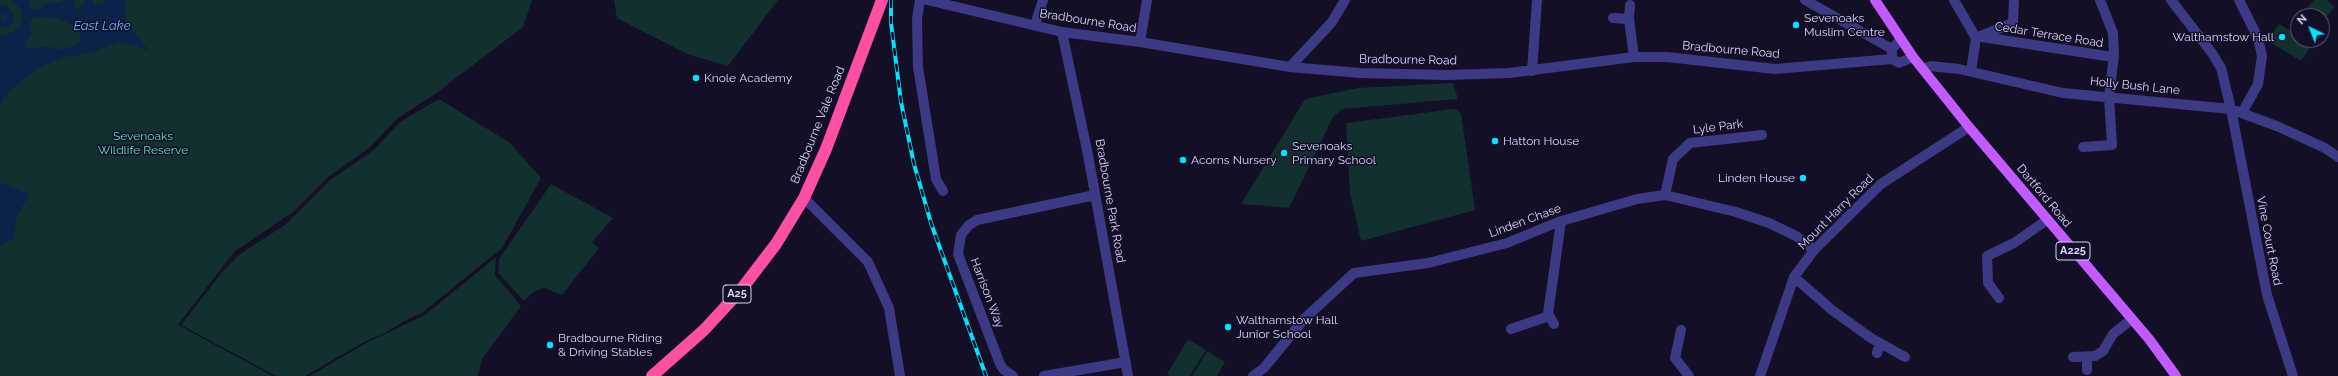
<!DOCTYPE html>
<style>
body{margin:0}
#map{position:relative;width:2338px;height:376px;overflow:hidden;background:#130f26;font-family:Raleway,sans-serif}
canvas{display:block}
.north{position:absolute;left:2290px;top:8px;width:40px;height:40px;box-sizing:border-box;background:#130f26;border:1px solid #625e7d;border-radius:50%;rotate:317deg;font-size:11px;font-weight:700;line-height:16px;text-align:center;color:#d9d4ff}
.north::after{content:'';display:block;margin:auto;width:14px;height:18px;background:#00e5ff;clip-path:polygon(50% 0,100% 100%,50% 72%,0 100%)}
</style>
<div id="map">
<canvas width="2338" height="376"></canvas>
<div class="north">N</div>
</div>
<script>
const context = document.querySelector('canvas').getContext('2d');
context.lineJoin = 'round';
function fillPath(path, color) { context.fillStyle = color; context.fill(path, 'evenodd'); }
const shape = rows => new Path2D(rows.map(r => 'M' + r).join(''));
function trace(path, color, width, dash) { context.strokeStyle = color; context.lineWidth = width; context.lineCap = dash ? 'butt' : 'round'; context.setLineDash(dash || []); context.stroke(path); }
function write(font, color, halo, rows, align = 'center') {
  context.font = font + ' Raleway,sans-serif'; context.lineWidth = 3; context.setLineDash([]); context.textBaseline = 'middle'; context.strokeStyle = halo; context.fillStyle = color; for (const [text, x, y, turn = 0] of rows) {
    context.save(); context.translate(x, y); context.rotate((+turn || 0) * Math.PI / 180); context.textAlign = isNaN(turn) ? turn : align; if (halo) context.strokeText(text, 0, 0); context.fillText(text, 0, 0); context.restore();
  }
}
fillPath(shape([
 [0,0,532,0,523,27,435,94,398,118,369,148,328,177,293,212,234,252,178,325,273,376,0,376],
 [614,0,778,0,728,66,687,54,617,18],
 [2314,0,2327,0,2335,7,2322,22,2322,16,2301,16],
 [2279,24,2298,36,2298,40,2304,40,2312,45,2301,61,2268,41],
 [1453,83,1458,99,1342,109,1333,117,1289,208,1241,204,1305,99,1358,88],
 [439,99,510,143,541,178,502,248,422,313,404,321,385,333,364,342,305,376,276,376,181,325,223,271,240,254,285,225,330,180,374,150,400,122],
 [1454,109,1461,113,1475,210,1361,241,1350,193,1346,123],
 [551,184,613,218,592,242,599,248,562,295,544,288,532,293,524,301,498,273,499,259],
 [496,257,495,275,521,306,482,359,478,376,310,376,366,343,425,315],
 [1188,339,1206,350,1190,376,1171,376,1167,374],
 [1207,351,1225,362,1217,376,1192,376]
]), '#12302f');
fillPath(shape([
 [13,0,29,0,31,9,39,9,47,3,62,2,62,0,74,0,76,9,83,6,85,0,92,0,95,5,105,2,105,0,126,0,125,19,148,50,119,42,91,53,65,57,44,65,27,76,4,97,0,108,0,36,14,32,21,24,22,12],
 [35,17,59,18,71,25,80,28,80,42,75,46,55,50,52,47,43,46,36,49,28,48,24,43,31,35,30,22],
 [6,5,15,17,13,23,7,27,0,26,0,15,2,19,6,17,4,14,0,15,0,6],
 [0,183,30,194,17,215,14,238,0,246]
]), '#0c2248');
trace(shape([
 [920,0,917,19,918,67,936,179,943,191],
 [927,0,1062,32,1140,42,1290,67,1360,73,1447,75,1509,73,1634,57,1667,57,1775,69,1892,59],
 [1805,0,1892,49],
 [1954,0,1976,38],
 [2171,0,2212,53,2221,68,2231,109,2267,295,2293,376],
 [2239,0,2258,38,2262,56,2258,84,2242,113],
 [1630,5,1629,19,1634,57],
 [1613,18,1629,19],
 [1035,25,1043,0],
 [1062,32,1088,155,1128,376],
 [1982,37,2113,57],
 [1901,39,1892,49,1892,59,1899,63,1913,57],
 [1140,42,1147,0],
 [1290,67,1332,22,1345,0],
 [1923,69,1930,66,1959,69,2063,93,2231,109,2279,127,2325,148,2338,157],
 [1532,71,1537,0],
 [1971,71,1976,38,2013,23,2014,0],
 [2083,147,2112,145,2109,97,2114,55,2113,33,2100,0],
 [1665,195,1673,159,1690,143,1762,135],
 [804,198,868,262,889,308,900,376],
 [1794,277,1832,310,1871,338,1905,357],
 [1999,298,1988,283,1987,256,2014,243,2047,220],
 [1554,324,1548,314,1561,221],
 [1511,329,1549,316],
 [1681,330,1675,358,1689,376],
 [1877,353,1880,343],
 [2073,357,2095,356,2103,351,2113,334,2132,319],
 [2087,357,2087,370],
 [1013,376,1003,369,1000,364,958,254,961,235,968,226,977,220,1095,195],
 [1044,376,1126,362],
 [1253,376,1264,368,1304,319,1354,273,1428,263,1507,243,1558,222,1637,199,1665,195,1736,212,1769,223,1796,236,1814,250],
 [1760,376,1794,277,1814,250,1881,184,1969,127]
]), '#3d3a85', 10);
trace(shape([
 [1875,0,1913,57,1969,127,2149,339,2176,376]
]), '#c25bff', 10);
trace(shape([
 [652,376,704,330,740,291,776,244,804,198,826,149,882,0]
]), '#ff4fa3', 12);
const rail = shape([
 [891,0,891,23,901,102,914,164,931,223,986,376]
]);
trace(rail, '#00e5ff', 4);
trace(rail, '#130f26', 2.5, [8]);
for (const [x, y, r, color] of [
 [1796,25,4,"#00e5ff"],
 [2282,37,4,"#00e5ff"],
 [696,78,4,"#00e5ff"],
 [1495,141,4,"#00e5ff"],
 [1284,153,4,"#00e5ff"],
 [1183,160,4,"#00e5ff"],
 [1803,178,4,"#00e5ff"],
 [1228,327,4,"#00e5ff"],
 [550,345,4,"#00e5ff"]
]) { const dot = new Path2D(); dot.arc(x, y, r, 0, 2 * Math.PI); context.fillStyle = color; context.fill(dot); trace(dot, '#130f26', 1.5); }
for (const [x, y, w] of [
 [2073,251,34],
 [737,294,28]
]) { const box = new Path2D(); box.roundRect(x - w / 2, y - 9, w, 18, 3); context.fillStyle = '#130f26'; context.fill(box); trace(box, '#d9d4ff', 1); }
write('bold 11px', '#d9d4ff', null, [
 ["A225",2073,251],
 ["A25",737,294]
]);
write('12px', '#d9d4ff', '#130f26', [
 ["Sevenoaks",1804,18],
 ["Muslim Centre",1804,32],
 ["Walthamstow Hall",2274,37,"right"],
 ["Knole Academy",704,78],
 ["Hatton House",1503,141],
 ["Sevenoaks",1292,146],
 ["Primary School",1292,160],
 ["Acorns Nursery",1191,160],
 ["Linden House",1795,178,"right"],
 ["Walthamstow Hall",1236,320],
 ["Junior School",1236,334],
 ["Bradbourne Riding",558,338],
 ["& Driving Stables",558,352]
], 'left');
write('12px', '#d9d4ff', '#130f26', [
 ["Bradbourne Road",1088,21,9],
 ["Cedar Terrace Road",2049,35,9],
 ["Bradbourne Road",1731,50,5],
 ["Bradbourne Road",1408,60,1],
 ["Holly Bush Lane",2135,86,6],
 ["Bradbourne Vale Road",818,125,-68],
 ["Lyle Park",1718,127,-7],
 ["Dartford Road",2044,196,50],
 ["Bradbourne Park Road",1110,201,80],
 ["Mount Harry Road",1836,212,-45],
 ["Linden Chase",1525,221,-20],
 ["Vine Court Road",2269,241,79],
 ["Harrison Way",987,293,69]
]);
write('12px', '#5fe0c0', '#130f26', [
 ["Sevenoaks",143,136],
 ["Wildlife Reserve",143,150]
]);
write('italic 13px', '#62b6ff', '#130f26', [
 ["East Lake",102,26]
]);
</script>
